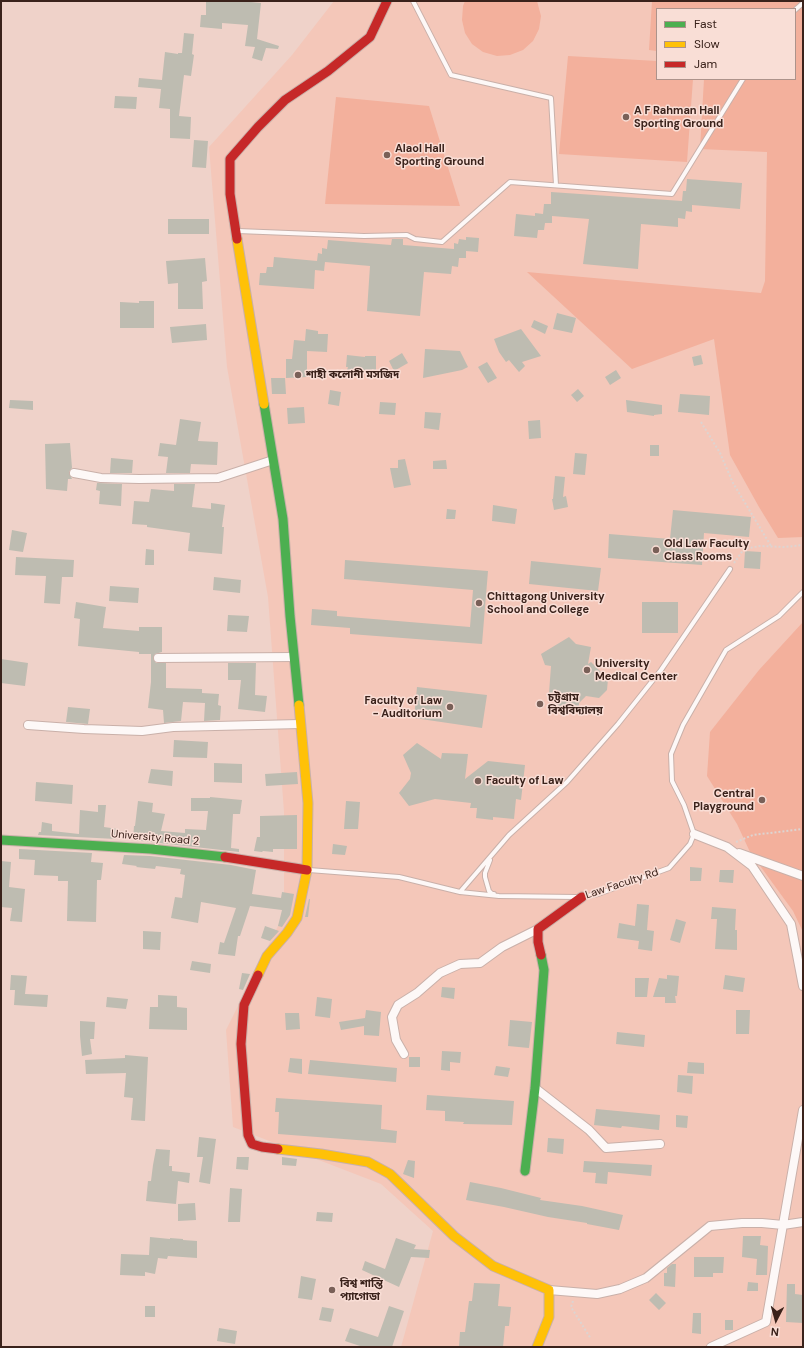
<!DOCTYPE html>
<meta charset="utf-8">
<style>
body{margin:0}
#map{position:relative;width:804px;height:1348px;overflow:hidden;background:#efd2c9;font-family:"DM Sans",sans-serif}
canvas{display:block}
.frame{position:absolute;inset:0;border:2px solid #3a221b;pointer-events:none}
.legend{position:absolute;left:656px;top:8px;width:140px;height:72px;box-sizing:border-box;background:#f9ded6;border:1px solid #ad938b;margin:0;padding:5px 7px;list-style:none;font-size:12px;color:#3a221b}
.legend li{display:flex;align-items:center;gap:8px;height:20px}
.legend b{width:20px;border:1px solid #ad938b}
.north{position:absolute;left:756px;top:1300px;width:40px;height:40px;-webkit-text-stroke:3px #f9ded6;paint-order:stroke;rotate:186deg;font-size:11px;font-weight:700;line-height:16px;text-align:center;color:#3a221b}
.north::after{content:'';display:block;margin:auto;width:14px;height:18px;background:#3a221b;clip-path:polygon(50% 0,100% 100%,50% 72%,0 100%)}
</style>
<div id="map">
<canvas width="804" height="1348"></canvas>
<div class="frame"></div>
<ul class="legend">
<li><b style="height:5px;background:#4caf50"></b>Fast</li>
<li><b style="height:5px;background:#ffc107"></b>Slow</li>
<li><b style="height:5px;background:#c62828"></b>Jam</li>
</ul>
<div class="north">N</div>
</div>
<script>
const context = document.querySelector('canvas').getContext('2d');
context.lineJoin = 'round';
function fillPath(path, color) { context.fillStyle = color; context.fill(path, 'evenodd'); }
const shape = rows => new Path2D(rows.map(r => 'M' + r).join(''));
function trace(path, color, width, dash) { context.strokeStyle = color; context.lineWidth = width; context.lineCap = dash ? 'butt' : 'round'; context.setLineDash(dash || []); context.stroke(path); }
function write(font, color, halo, rows, align = 'center') {
  context.font = font + ' "DM Sans","Noto Sans Bengali",sans-serif'; context.lineWidth = 3; context.setLineDash([]); context.textBaseline = 'middle'; context.strokeStyle = halo; context.fillStyle = color; for (const [text, x, y, turn = 0] of rows) {
    context.save(); context.translate(x, y); context.rotate((+turn || 0) * Math.PI / 180); context.textAlign = isNaN(turn) ? turn : align; if (halo) context.strokeText(text, 0, 0); context.fillText(text, 0, 0); context.restore();
  }
}
fillPath(shape([
 [334,1,803,1,803,1347,401,1347,433,1231,381,1184,233,1127,226,1030,284,914,284,812,268,597,227,367,209,147,292,55],
 [657,9,795,9,795,79,657,79]
]), '#f4c7b9');
fillPath(shape([
 [465,1,537,1,541,16,539,29,533,41,523,50,510,55,497,56,483,52,472,44,465,33,462,20,463,6],
 [652,1,803,1,803,537,778,538,759,507,730,455,714,339,632,369,527,272,761,293,765,281,767,152,700,149,704,79,795,79,795,9,657,9,657,51,649,50],
 [568,56,657,61,657,79,693,79,687,162,559,154],
 [336,97,429,106,460,206,325,204],
 [803,622,803,932,793,911,750,852,737,824,707,776,710,732,759,670]
]), '#f3b09c');
fillPath(shape([
 [206,1,241,1,261,3,257,39,279,46,278,49,266,48,262,61,252,58,255,47,245,46,248,25,222,23,222,29,200,27,201,15,206,15],
 [184,33,194,34,192,54,194,55,191,76,184,75,179,116,191,117,190,139,170,138,170,109,159,108,161,89,138,87,139,78,162,80,165,52,178,54,178,53,182,53],
 [115,96,137,97,136,109,114,108],
 [194,140,208,141,206,168,192,167],
 [687,179,742,183,740,209,692,205,692,212,686,211,685,219,678,218,678,227,641,224,638,269,583,264,589,219,552,216,552,223,545,223,544,230,538,230,537,238,514,236,516,214,535,216,535,213,543,214,544,204,551,204,551,192,682,201,683,191,686,191],
 [168,219,209,219,209,234,168,234],
 [466,237,479,238,478,252,466,251,466,258,459,258,458,267,452,266,451,274,424,272,420,316,367,311,370,266,325,262,324,271,315,270,314,289,259,285,260,273,266,273,267,267,273,267,274,257,317,261,318,253,322,254,322,248,327,249,328,240,391,245,392,239,403,239,403,245,454,249,454,243,458,244,459,239,466,240],
 [205,258,207,281,202,282,203,309,178,309,178,283,168,284,166,261],
 [139,301,154,301,154,328,120,328,120,302,139,303],
 [557,313,576,318,572,333,553,329],
 [534,320,548,326,545,334,531,327],
 [206,324,207,340,172,343,170,327],
 [306,329,318,331,318,334,328,334,327,352,307,351,307,377,286,378,286,359,292,359,294,340,305,341],
 [521,329,541,356,522,362,525,366,519,372,509,360,506,362,499,352,494,339],
 [425,349,460,351,468,367,462,370,423,378],
 [402,353,408,363,394,371,389,361],
 [347,355,365,357,365,356,376,356,376,373,347,370,348,367,346,367],
 [701,355,703,364,694,366,692,357],
 [487,362,497,378,488,383,478,367],
 [616,370,621,378,610,385,605,377],
 [271,378,285,378,286,394,272,394],
 [578,389,584,396,577,402,571,395],
 [330,390,341,392,339,406,328,404],
 [680,394,710,396,709,415,678,412],
 [10,400,33,401,33,410,9,408],
 [626,400,662,405,662,414,654,415,654,416,627,412],
 [380,402,396,403,395,415,379,414],
 [304,407,305,423,288,424,287,408],
 [425,412,441,413,439,430,424,428],
 [180,419,201,422,198,441,218,442,217,465,191,464,190,473,166,473,168,457,158,456,160,443,176,445],
 [540,420,541,438,529,439,528,421],
 [70,443,72,468,69,472,72,479,68,479,67,491,46,489,45,444],
 [650,445,659,445,659,456,650,456],
 [575,453,587,454,585,475,573,474],
 [111,458,133,460,132,473,110,473],
 [405,459,411,485,394,488,390,468,398,468,398,460],
 [446,460,447,469,433,469,433,461],
 [555,476,565,477,563,497,566,496,568,507,554,510,552,499,553,499],
 [97,483,122,484,121,506,99,504,100,491,96,490],
 [174,484,195,484,192,507,211,509,211,503,225,505,222,527,224,527,222,554,188,551,190,533,147,527,147,525,132,524,134,501,149,502,151,489,174,491],
 [493,505,517,509,515,524,492,521],
 [447,509,456,510,455,519,446,519],
 [673,510,751,517,749,537,704,533,702,565,608,558,609,534,670,539],
 [12,530,27,533,23,552,9,550],
 [146,549,154,550,154,565,145,565],
 [745,551,761,552,760,569,744,568],
 [16,557,74,560,73,577,62,577,60,604,44,603,46,576,15,575],
 [345,560,488,571,482,644,350,634,350,628,311,625,312,609,337,611,337,616,470,627,473,590,344,579],
 [531,561,601,568,598,591,529,584],
 [214,577,241,580,240,593,213,590],
 [110,586,139,588,138,603,109,601],
 [76,602,106,607,103,628,139,631,139,627,162,627,162,652,155,654,153,658,156,663,166,663,166,688,202,689,202,693,219,694,218,705,221,706,220,720,204,721,205,703,183,702,181,721,164,723,163,710,148,708,151,682,151,654,139,654,139,652,78,646,80,619,74,618],
 [642,602,678,602,678,633,642,633],
 [228,615,249,616,247,632,227,631],
 [569,637,576,644,591,647,588,664,591,662,608,679,607,690,599,698,586,696,579,703,579,708,555,706,555,693,549,693,551,666,545,665,541,654],
 [1,659,28,663,25,686,1,683],
 [228,663,256,663,255,695,267,696,265,712,238,709,241,680,228,680],
 [417,687,487,695,482,728,414,718],
 [68,707,90,709,88,724,66,722],
 [174,740,208,742,207,758,173,757],
 [417,743,441,759,442,753,468,754,465,779,488,761,525,765,521,800,516,799,514,819,493,817,493,820,476,818,477,808,470,808,471,803,435,799,409,806,399,793,410,779,411,773,403,755],
 [214,763,242,764,242,783,214,782],
 [151,769,173,771,172,786,148,783],
 [297,772,298,784,266,786,265,774],
 [36,782,73,785,72,804,35,801],
 [210,797,242,800,240,814,233,814,231,848,239,849,239,852,133,840,134,826,135,826,138,801,153,803,152,812,165,814,161,831,185,833,185,829,206,830,208,811,191,811,191,798,210,798],
 [346,801,360,802,358,829,344,829],
 [98,805,106,805,104,827,118,829,116,839,38,835,39,832,41,832,42,822,52,824,52,831,79,834,80,810,98,812],
 [297,815,297,849,273,849,273,852,263,851,262,852,254,851,257,837,260,837,260,816],
 [333,844,347,846,345,855,332,854],
 [19,849,92,853,91,862,103,863,101,880,97,880,96,922,67,921,68,881,58,881,58,876,34,875,35,860,19,859],
 [124,855,150,856,231,865,256,870,252,894,281,898,282,892,294,894,290,915,282,927,278,926,282,910,250,906,240,936,238,936,235,956,218,954,220,942,224,943,236,908,201,902,198,923,171,918,175,897,182,898,185,875,180,874,181,869,156,866,155,869,136,867,137,866,122,864],
 [1,861,11,862,9,887,25,889,22,922,10,921,12,908,1,907],
 [690,867,702,868,701,881,690,881],
 [720,870,734,870,733,883,719,882],
 [309,899,310,899,308,917,305,917],
 [637,904,649,905,647,930,654,931,652,951,638,949,639,941,617,938,619,923,635,926],
 [712,907,736,909,735,930,737,930,737,950,715,949,717,919,711,919],
 [676,919,686,922,680,943,670,940],
 [265,926,279,931,270,941,261,938],
 [143,931,161,932,160,950,143,949],
 [192,961,211,964,210,973,190,970],
 [242,973,250,974,243,990,239,989],
 [11,975,27,976,25,994,48,995,47,1007,14,1005,15,990,10,990],
 [667,975,679,976,677,996,675,996,676,1003,665,1003,665,997,653,997,659,978,667,979],
 [725,975,745,978,743,992,723,989],
 [635,978,649,978,647,997,635,997],
 [442,987,455,988,454,999,441,997],
 [158,995,177,996,177,1007,187,1008,187,1030,149,1029,150,1007,158,1007],
 [107,997,128,999,126,1009,106,1007],
 [317,997,332,999,330,1018,315,1016],
 [366,1010,381,1012,379,1036,364,1035,364,1026,341,1030,339,1022,365,1018],
 [736,1010,750,1010,749,1034,736,1034],
 [285,1013,299,1013,300,1029,286,1030],
 [510,1020,532,1022,529,1048,508,1046],
 [80,1021,95,1022,94,1039,90,1039,92,1054,82,1056,80,1036],
 [617,1032,645,1035,644,1047,616,1044],
 [442,1051,461,1052,460,1063,450,1062,450,1071,441,1070],
 [125,1055,148,1057,145,1121,131,1120,133,1098,124,1097,126,1073,86,1074,85,1060,125,1058],
 [409,1057,420,1057,420,1067,409,1067],
 [290,1058,302,1059,302,1074,288,1072],
 [310,1060,397,1068,396,1082,308,1074],
 [688,1062,704,1063,704,1074,687,1073],
 [496,1066,510,1068,508,1077,494,1075],
 [678,1075,693,1076,692,1094,677,1092],
 [427,1095,514,1101,512,1125,463,1124,464,1122,445,1121,445,1111,426,1110],
 [276,1098,382,1105,381,1129,397,1131,396,1143,278,1134,279,1112,275,1112],
 [596,1109,660,1115,659,1130,622,1126,621,1128,594,1125],
 [676,1115,688,1116,687,1128,676,1127],
 [199,1137,216,1139,210,1184,199,1182,203,1157,197,1157],
 [548,1138,564,1139,563,1154,547,1152],
 [156,1149,170,1150,169,1166,172,1166,172,1171,190,1173,189,1183,178,1181,176,1204,146,1201,148,1181,151,1181,153,1165],
 [237,1157,249,1157,248,1170,236,1169],
 [282,1157,297,1159,296,1166,282,1165],
 [408,1160,415,1161,414,1178,403,1174],
 [584,1161,652,1165,651,1176,608,1172,607,1184,595,1183,596,1173,583,1172],
 [470,1182,501,1188,541,1198,540,1200,582,1206,623,1215,619,1230,587,1224,587,1223,548,1217,504,1207,466,1200],
 [230,1188,242,1189,240,1222,228,1222],
 [195,1203,196,1220,178,1221,178,1204],
 [317,1212,333,1213,332,1222,316,1221],
 [743,1236,761,1236,760,1245,768,1246,767,1275,756,1275,757,1259,742,1257],
 [150,1237,170,1239,170,1238,183,1239,183,1240,197,1241,197,1258,168,1256,167,1259,158,1258,155,1274,145,1272,145,1276,120,1275,121,1254,149,1255],
 [396,1238,416,1245,414,1249,430,1250,429,1258,411,1257,399,1287,362,1270,365,1261,385,1269],
 [694,1257,724,1257,723,1273,713,1273,713,1277,694,1277],
 [672,1264,676,1264,675,1287,664,1286,664,1273,667,1273,667,1268],
 [301,1276,316,1279,312,1300,298,1298],
 [748,1282,758,1283,758,1291,747,1291],
 [474,1283,500,1284,498,1306,511,1307,509,1326,505,1326,503,1347,459,1347,460,1332,465,1332,469,1301,472,1301],
 [787,1284,795,1284,795,1294,803,1295,803,1323,786,1322],
 [656,1293,666,1303,659,1310,649,1300],
 [145,1306,155,1306,155,1317,145,1317],
 [389,1306,404,1311,392,1347,363,1347,345,1341,350,1328,378,1337],
 [322,1307,334,1309,331,1322,319,1320],
 [693,1313,701,1313,701,1334,692,1333],
 [725,1320,733,1320,733,1330,725,1330],
 [219,1328,237,1331,235,1344,217,1341]
]), '#bebcb1');
const lane = shape([
 [413,1,451,75,551,98,556,185],
 [795,10,803,3],
 [238,231,364,236,407,235,415,239,442,242,510,182,672,194,743,79],
 [490,860,485,873,485,877,489,891,492,894,494,894],
 [309,870,399,877,460,892,499,896,576,897],
 [460,892,509,835,567,782,618,724,661,670,730,569],
 [582,897,598,894,669,868,690,844,694,834,684,805,672,781,671,754,683,725,726,650,779,616,803,592]
]);
const street = shape([
 [74,473,101,478,139,479,218,478,273,460],
 [158,658,294,657],
 [28,725,84,729,142,731,173,727,300,724],
 [694,834,727,847,752,866,791,924,803,986],
 [739,853,803,876],
 [404,1054,396,1040,392,1017,398,1005,417,993,440,973,460,964,480,963,502,947,538,929],
 [535,1088,589,1130,606,1148,660,1144],
 [549,1290,597,1294,620,1289,646,1278,710,1226,742,1223,762,1223,783,1225,803,1222],
 [711,1347,766,1322,803,1110]
]);
const fast = shape([
 [264,404,283,519,290,616,299,705],
 [1,840,151,849,225,857],
 [525,1171,535,1088,544,970,541,955]
]);
const slow = shape([
 [237,239,264,404],
 [258,975,267,956,287,933,297,918,307,870,308,803,299,705],
 [278,1149,321,1154,368,1162,390,1174,454,1236,493,1266,549,1290,549,1317,537,1347]
]);
const jam = shape([
 [237,239,230,194,230,159,258,127,285,100,328,71,370,37,387,1],
 [225,857,307,870],
 [541,955,538,942,538,929,582,897],
 [258,975,244,1005,241,1044,248,1135,252,1144,262,1147,278,1149]
]);
trace(lane, '#c9b0a9', 6);
trace(street, '#c9b0a9', 10);
trace(fast, '#c9b0a9', 11);
trace(slow, '#c9b0a9', 11);
trace(jam, '#c9b0a9', 11);
trace(shape([
 [701,422,720,453,733,483,771,546],
 [734,563,744,549,760,546,785,547,803,545],
 [736,842,753,835,803,829],
 [573,1301,571,1307,591,1339]
]), '#ddd4d1', 2, [2, 2]);
trace(lane, '#fdf8f7', 4);
trace(street, '#fdf8f7', 8);
trace(fast, '#4caf50', 9);
trace(slow, '#ffc107', 9);
trace(jam, '#c62828', 9);
for (const [x, y, r, color] of [
 [626,117,4,"#796058"],
 [387,155,4,"#796058"],
 [298,375,4,"#796058"],
 [656,550,4,"#796058"],
 [479,603,4,"#796058"],
 [587,670,4,"#796058"],
 [540,704,4,"#796058"],
 [450,707,4,"#796058"],
 [478,781,4,"#796058"],
 [762,800,4,"#796058"],
 [332,1290,4,"#796058"]
]) { const dot = new Path2D(); dot.arc(x, y, r, 0, 2 * Math.PI); context.fillStyle = color; context.fill(dot); trace(dot, '#f9ded6', 1.5); }
write('bold 11px', '#3a221b', '#f9ded6', [
 ["A F Rahman Hall",634,111],
 ["Sporting Ground",634,124],
 ["Alaol Hall",395,149],
 ["Sporting Ground",395,162],
 ["শাহী কলোনী মসজিদ",306,375],
 ["Old Law Faculty",664,544],
 ["Class Rooms",664,557],
 ["Chittagong University",487,597],
 ["School and College",487,610],
 ["University",595,664],
 ["Medical Center",595,677],
 ["চট্টগ্রাম",548,698],
 ["বিশ্ববিদ্যালয়",548,711],
 ["Faculty of Law",442,701,"right"],
 ["- Auditorium",442,714,"right"],
 ["Faculty of Law",486,781],
 ["Central",754,794,"right"],
 ["Playground",754,807,"right"],
 ["বিশ্ব শান্তি",340,1284],
 ["প্যাগোডা",340,1297]
], 'left');
write('11px', '#3a221b', '#f9ded6', [
 ["University Road 2",155,838,5],
 ["Law Faculty Rd",622,884,-18]
]);
</script>
